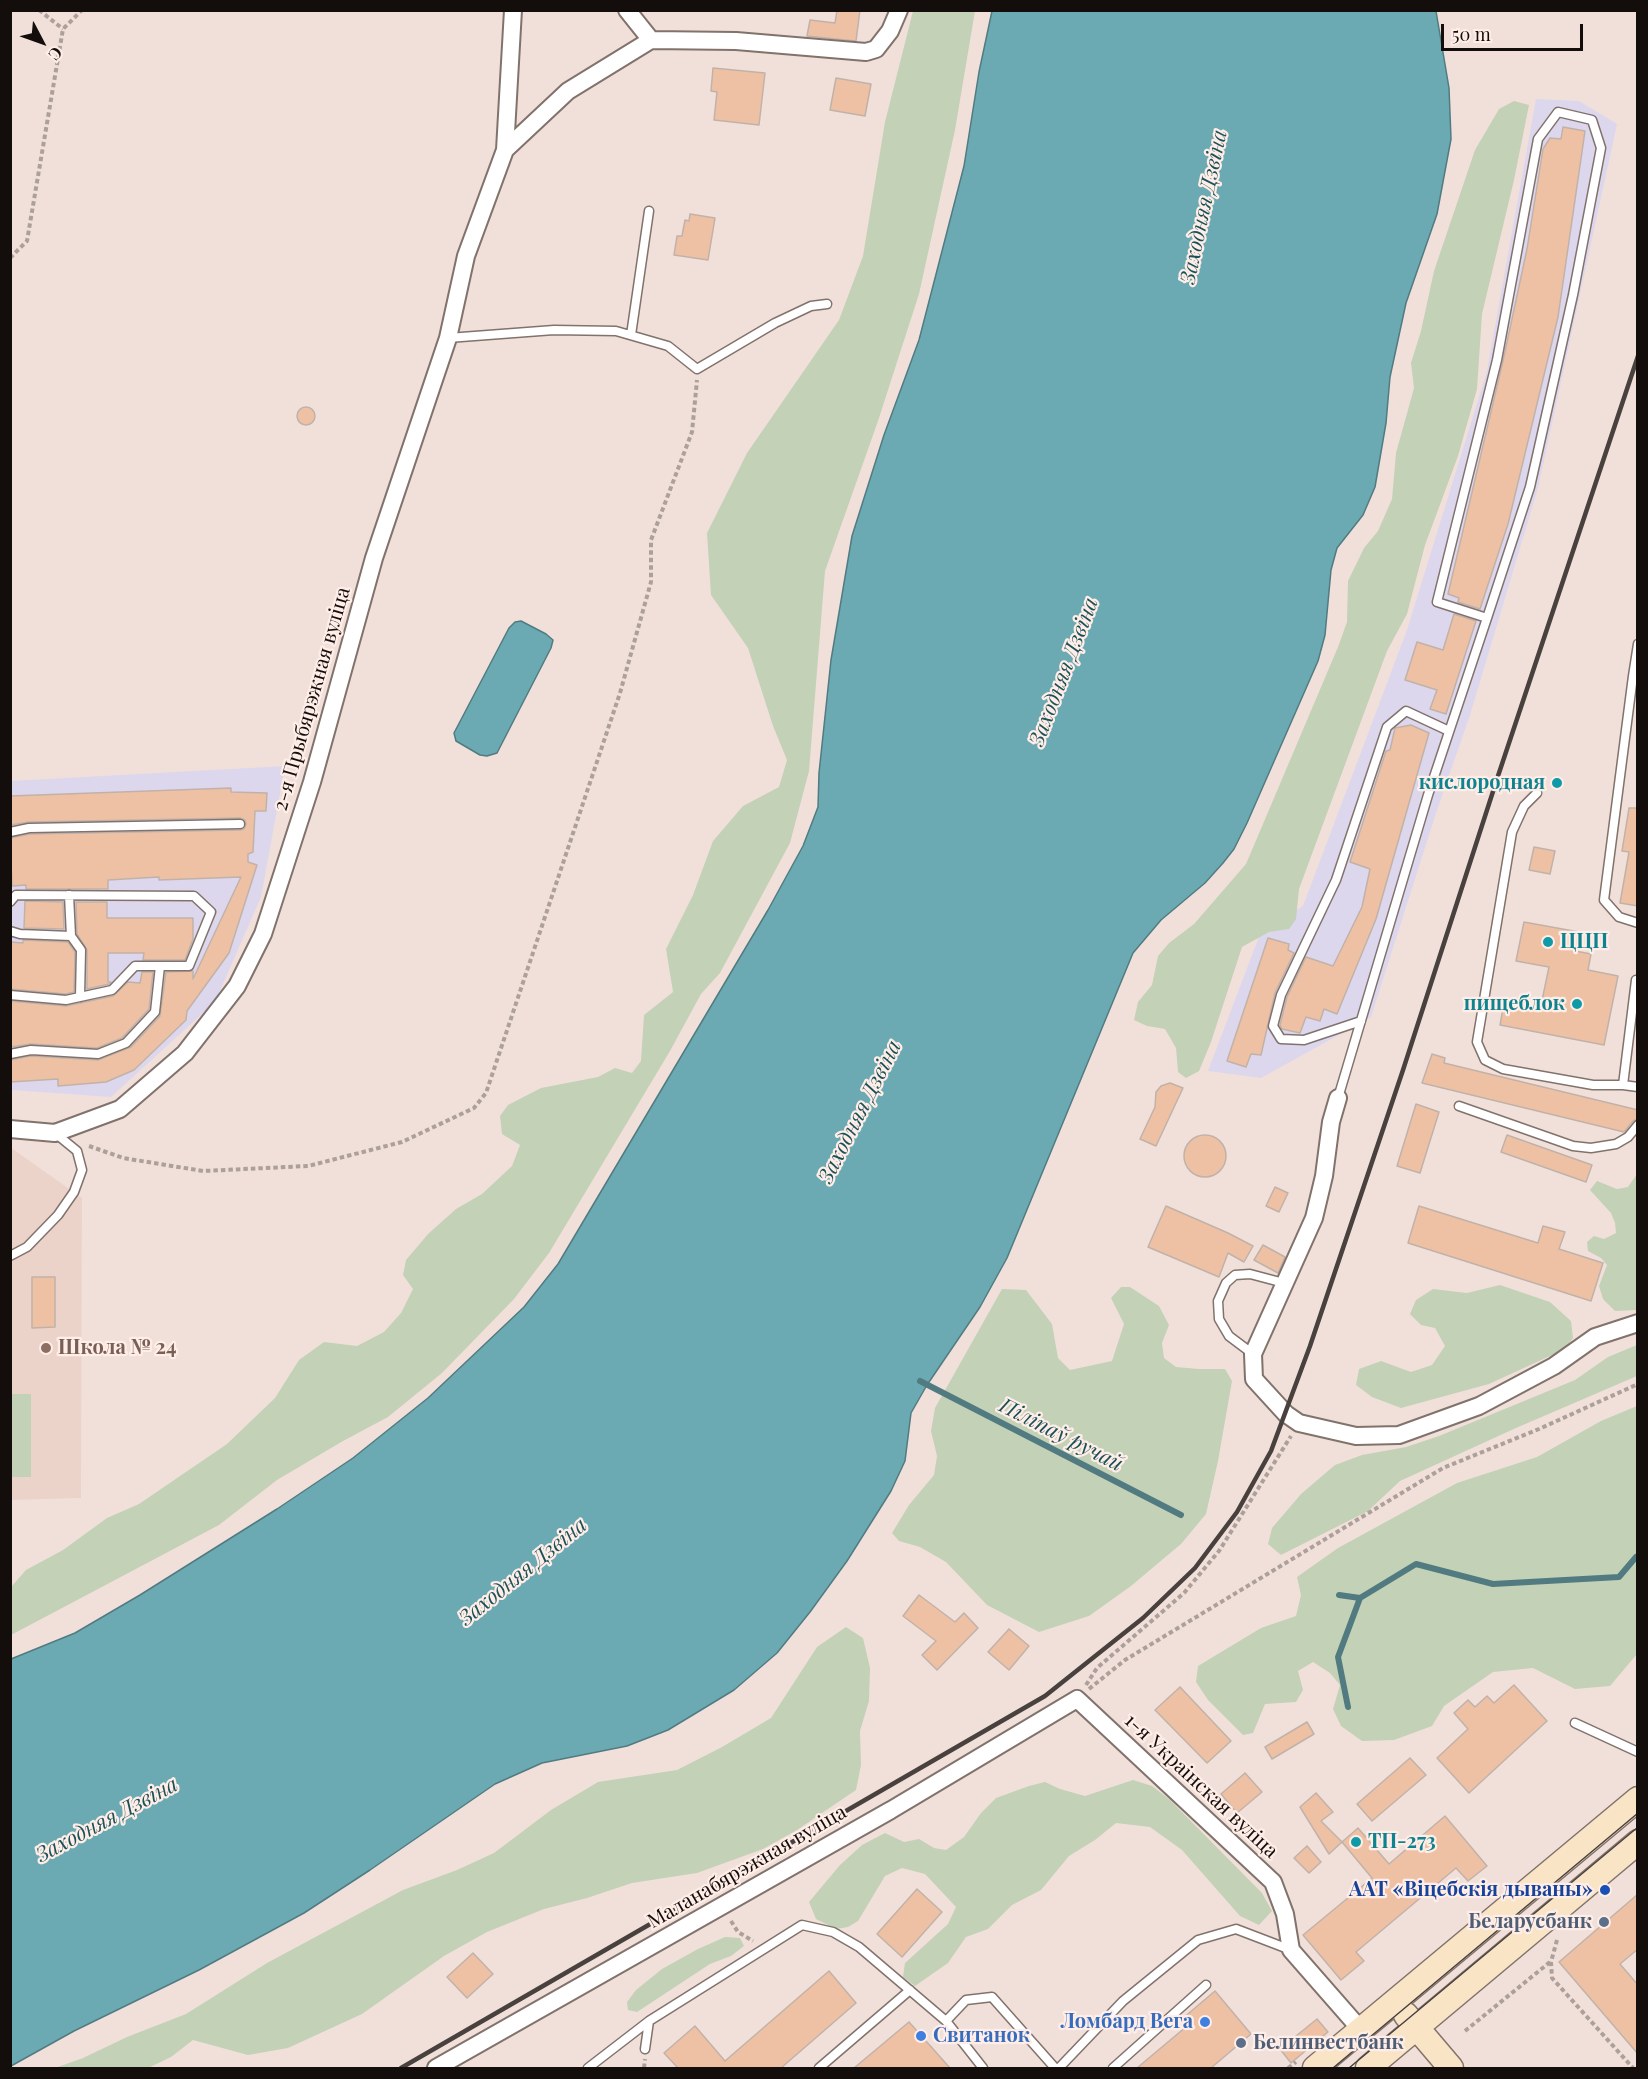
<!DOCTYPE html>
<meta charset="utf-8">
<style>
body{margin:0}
#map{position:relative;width:1648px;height:2079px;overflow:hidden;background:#f1e0da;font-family:"Playfair Display",serif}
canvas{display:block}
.frame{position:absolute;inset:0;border:12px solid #130e0c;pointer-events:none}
.north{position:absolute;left:12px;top:12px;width:60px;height:60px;-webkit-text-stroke:4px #ffede7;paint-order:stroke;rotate:131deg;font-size:16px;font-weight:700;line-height:24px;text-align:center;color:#130e0c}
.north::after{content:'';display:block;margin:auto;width:21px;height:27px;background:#130e0c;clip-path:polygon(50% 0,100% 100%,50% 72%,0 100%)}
.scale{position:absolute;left:1441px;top:24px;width:142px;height:27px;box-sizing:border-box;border:3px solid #130e0c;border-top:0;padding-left:8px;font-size:18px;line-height:21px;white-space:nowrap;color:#130e0c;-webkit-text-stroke:4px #ffede7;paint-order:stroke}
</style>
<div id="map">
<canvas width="1648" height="2079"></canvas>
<div class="frame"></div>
<div class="north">С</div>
<div class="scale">50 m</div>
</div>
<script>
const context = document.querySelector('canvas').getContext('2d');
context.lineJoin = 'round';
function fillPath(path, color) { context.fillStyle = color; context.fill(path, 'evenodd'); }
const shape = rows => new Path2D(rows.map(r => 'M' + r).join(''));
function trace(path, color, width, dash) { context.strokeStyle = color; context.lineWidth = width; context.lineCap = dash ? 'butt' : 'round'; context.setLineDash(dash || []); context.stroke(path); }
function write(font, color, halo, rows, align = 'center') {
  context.font = font + ' "Playfair Display",serif'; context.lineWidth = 4.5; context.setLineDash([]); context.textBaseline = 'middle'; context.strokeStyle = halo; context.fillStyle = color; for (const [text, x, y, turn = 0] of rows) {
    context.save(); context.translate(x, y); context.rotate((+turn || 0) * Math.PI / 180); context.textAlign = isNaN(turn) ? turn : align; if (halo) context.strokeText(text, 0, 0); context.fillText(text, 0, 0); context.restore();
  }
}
fillPath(shape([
 [10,1147,82,1198,81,1498,11,1500]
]), '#ecd3ca');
fillPath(shape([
 [1536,99,1579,101,1617,124,1538,488,1470,715,1436,813,1371,1017,1261,1078,1208,1071,1260,934,1303,906,1407,630,1487,371],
 [285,766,261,897,215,1002,111,1097,11,1090,11,781]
]), '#dcd7ed');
fillPath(shape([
 [913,11,975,11,955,130,919,294,878,421,825,571,809,771,790,843,720,973,701,994,670,1051,549,1253,514,1299,442,1373,388,1417,343,1441,277,1480,219,1525,11,1635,11,1587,26,1570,63,1550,107,1518,139,1504,227,1444,275,1398,299,1360,324,1342,357,1346,384,1332,401,1313,413,1289,403,1275,406,1260,428,1234,456,1209,482,1194,512,1166,520,1145,502,1134,500,1116,508,1105,541,1088,598,1077,615,1068,632,1073,641,1061,644,1015,673,992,666,949,693,895,713,841,743,806,779,787,787,760,773,726,748,648,711,595,707,533,747,453,839,320,863,256,885,122],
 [1514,101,1529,105,1514,180,1482,314,1477,389,1458,456,1425,545,1407,614,1387,651,1299,889,1296,919,1289,929,1269,932,1242,947,1211,1042,1199,1071,1186,1078,1178,1072,1176,1048,1165,1029,1147,1026,1134,1020,1138,1002,1152,985,1158,956,1169,943,1194,924,1246,864,1338,647,1347,622,1348,581,1364,548,1378,531,1392,499,1396,453,1414,388,1411,363,1421,331,1434,271,1475,150,1499,109],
 [1637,1174,1637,1310,1615,1311,1603,1299,1599,1286,1607,1265,1601,1258,1588,1251,1587,1242,1594,1236,1604,1239,1616,1233,1615,1223,1611,1213,1590,1190,1597,1181,1617,1189,1628,1187],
 [1500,1285,1550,1302,1571,1321,1573,1338,1565,1349,1489,1384,1401,1408,1372,1397,1356,1385,1359,1369,1381,1361,1411,1372,1432,1365,1445,1346,1435,1328,1421,1325,1410,1314,1416,1300,1433,1289,1467,1293],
 [1121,1287,1130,1287,1159,1306,1169,1325,1162,1343,1164,1358,1176,1367,1199,1369,1225,1369,1232,1381,1218,1461,1206,1514,1181,1544,1131,1586,1089,1616,1039,1632,987,1605,946,1562,920,1547,899,1541,892,1533,909,1505,934,1475,937,1456,931,1431,935,1408,1002,1289,1026,1290,1052,1324,1058,1358,1070,1370,1112,1361,1124,1324,1111,1298],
 [1637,1345,1637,1376,1516,1428,1400,1481,1368,1511,1281,1555,1268,1544,1272,1528,1301,1494,1335,1465,1362,1455,1406,1447,1439,1436,1575,1380,1608,1357],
 [10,1394,31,1394,31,1477,11,1477],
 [1637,1406,1637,1654,1610,1686,1575,1689,1533,1668,1493,1672,1444,1706,1432,1726,1394,1740,1362,1741,1341,1726,1333,1709,1340,1685,1330,1673,1313,1662,1298,1671,1303,1690,1296,1702,1265,1704,1253,1733,1243,1735,1208,1700,1196,1682,1198,1666,1261,1628,1296,1616,1301,1595,1297,1577,1338,1548,1457,1483,1537,1457,1601,1421],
 [846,1627,863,1638,870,1668,869,1701,860,1731,861,1765,856,1790,797,1830,763,1849,697,1873,632,1883,587,1898,544,1909,487,1932,444,1956,362,2014,288,2048,248,2055,193,2040,171,2057,148,2068,55,2068,83,2058,127,2037,186,2014,267,1963,403,1890,457,1870,494,1853,551,1810,598,1782,677,1770,722,1747,771,1718,817,1647],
 [1133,1780,1152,1786,1169,1799,1262,1893,1272,1911,1259,1925,1240,1916,1182,1850,1150,1827,1116,1823,1095,1840,1069,1856,1041,1890,1012,1905,988,1929,966,1937,948,1963,915,1986,903,1977,905,1963,948,1924,956,1907,925,1874,902,1868,885,1876,858,1921,848,1927,836,1929,816,1919,809,1902,840,1865,862,1845,885,1833,904,1842,919,1839,934,1848,946,1850,964,1837,981,1813,996,1798,1029,1786,1045,1782,1060,1789,1085,1796],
 [725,1937,740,1938,744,1946,731,1956,710,1964,637,2012,628,2010,627,2002,636,1990,662,1969,698,1949]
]), '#c3d1b7');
const water = shape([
 [992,11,1436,11,1449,88,1451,139,1437,214,1406,303,1390,377,1386,423,1375,487,1363,515,1337,548,1331,570,1325,635,1318,661,1247,823,1234,849,1223,863,1205,883,1161,920,1133,953,1007,1258,980,1307,927,1385,911,1413,905,1461,891,1491,847,1561,810,1612,777,1653,734,1690,668,1730,627,1746,542,1763,495,1784,370,1870,304,1913,199,1970,74,2031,11,2066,11,1659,75,1633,140,1595,277,1509,353,1458,428,1398,524,1307,558,1264,768,910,803,846,818,807,819,773,831,660,852,536,884,435,919,340,964,166,979,72,992,11],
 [521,621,546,634,553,640,551,648,497,753,487,756,480,755,456,741,454,733,509,628,515,622,521,621]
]);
fillPath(water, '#6caab3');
trace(water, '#517b81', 1.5);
trace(shape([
 [920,1381,1181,1515],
 [1339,1595,1360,1598,1416,1564,1493,1584,1619,1577,1636,1557],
 [1348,1707,1338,1657,1360,1598]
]), '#517b81', 6);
const building = shape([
 [837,10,860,10,856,41,807,36,810,20,835,23,837,10],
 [713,68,765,73,759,125,714,120,717,92,711,91,713,68],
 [836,78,871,84,865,116,830,110,836,78],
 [1563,127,1585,131,1558,317,1508,524,1480,609,1458,602,1459,598,1448,594,1503,361,1527,249,1543,149,1550,138,1561,139,1563,127],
 [690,214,715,218,708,260,674,255,677,236,682,236,685,220,689,221,690,214],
 '297 416a9 9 0 1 1 18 0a9 9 0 1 1-18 0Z',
 [1454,614,1476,621,1446,714,1430,709,1437,690,1405,680,1417,642,1443,650,1454,614],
 [1411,725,1429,733,1376,919,1337,1014,1324,1009,1320,1021,1306,1017,1300,1033,1282,1029,1280,1025,1287,997,1306,957,1333,966,1362,907,1370,869,1350,862,1386,751,1390,750,1395,728,1411,725],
 [231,788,231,792,267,793,266,811,255,811,253,852,248,854,248,862,257,865,229,953,187,1011,186,1020,134,1070,106,1082,58,1086,58,1079,10,1082,10,1060,31,1056,98,1060,131,1047,160,1016,166,972,193,971,193,979,241,877,159,880,159,877,108,880,108,889,26,889,26,885,12,886,10,838,30,834,240,830,244,829,246,824,245,820,240,818,29,822,10,825,10,796,231,788],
 [1629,808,1638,808,1638,906,1620,903,1629,852,1622,851,1629,808],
 [1534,847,1555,851,1550,874,1529,870,1534,847],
 [25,901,63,902,64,929,24,928,25,901],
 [76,902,107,902,107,918,193,918,193,939,185,960,143,960,144,953,108,953,108,982,111,982,109,984,87,989,87,950,77,934,76,902],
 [1524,922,1579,932,1575,951,1591,954,1588,970,1618,976,1604,1045,1500,1025,1504,1003,1540,1010,1549,967,1516,961,1524,922],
 [1268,938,1289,944,1288,950,1294,953,1275,993,1261,1055,1251,1054,1246,1067,1227,1061,1268,938],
 [23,940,68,942,75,952,74,992,66,994,10,989,10,942,23,943,23,940],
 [142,972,153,972,149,1009,122,1038,97,1048,31,1044,10,1047,10,1001,66,1006,113,996,128,982,140,983,142,972],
 [1432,1054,1445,1058,1444,1063,1638,1110,1638,1119,1633,1121,1624,1132,1422,1083,1432,1054],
 [1170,1083,1183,1088,1156,1146,1140,1139,1155,1107,1156,1092,1161,1086,1170,1083],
 [1416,1104,1439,1112,1420,1173,1397,1166,1416,1104],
 [1507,1135,1592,1165,1586,1182,1501,1152,1507,1135],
 '1184 1156a21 21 0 1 1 42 0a21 21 0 1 1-42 0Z',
 [1275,1187,1288,1193,1279,1212,1266,1206,1275,1187],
 [1166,1206,1228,1233,1253,1246,1244,1262,1228,1253,1219,1277,1148,1247,1166,1206],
 [1419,1206,1538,1243,1543,1226,1565,1232,1559,1249,1603,1263,1591,1301,1408,1243,1419,1206],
 [1263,1245,1285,1257,1278,1273,1254,1260,1263,1245],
 [32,1277,55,1277,55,1327,32,1328,32,1277],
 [919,1595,955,1622,964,1613,978,1628,937,1670,922,1655,936,1641,903,1616,919,1595],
 [1009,1629,1029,1646,1009,1670,988,1652,1009,1629],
 [1514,1685,1547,1721,1469,1793,1437,1758,1468,1729,1454,1713,1468,1700,1475,1707,1487,1696,1494,1703,1514,1685],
 [1180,1687,1231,1741,1207,1763,1155,1710,1180,1687],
 [1307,1722,1314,1734,1272,1759,1265,1747,1307,1722],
 [1410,1758,1426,1775,1372,1821,1357,1804,1410,1758],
 [1245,1773,1262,1792,1237,1813,1221,1794,1245,1773],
 [1316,1793,1333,1812,1321,1821,1342,1842,1329,1854,1300,1807,1316,1793],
 [1445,1816,1487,1866,1468,1881,1456,1868,1356,1952,1364,1961,1341,1980,1303,1935,1372,1878,1342,1842,1358,1828,1389,1864,1445,1816],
 [1307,1846,1321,1862,1309,1873,1294,1858,1307,1846],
 [917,1889,942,1912,902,1957,877,1934,917,1889],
 [1638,1894,1638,1949,1620,1964,1638,1985,1638,2054,1559,1962,1638,1894],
 [473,1953,493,1974,467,1998,447,1977,473,1953],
 [829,1971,856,2003,781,2068,678,2068,664,2053,695,2026,725,2061,829,1971],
 [1215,1991,1251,2034,1211,2068,1137,2068,1187,2026,1182,2019,1215,1991],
 [1317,2019,1328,2032,1291,2063,1280,2049,1317,2019],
 [909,2022,950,2068,854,2068,909,2022]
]);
fillPath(building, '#efc1a4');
trace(building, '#c1b2a9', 1.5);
const lane = shape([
 [631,335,649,211],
 [448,338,554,330,616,331,668,346,697,369,775,323,811,306,827,304],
 [1633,676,1604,900,1619,917,1638,923],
 [1636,676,1633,676,1638,644],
 [1537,793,1524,806,1512,832,1477,1042,1485,1060,1503,1069,1593,1085,1623,1085],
 [10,832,29,828,240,824],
 [69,895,71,936,81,950,80,997],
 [10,902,16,895,194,896,211,912,189,966,135,966,112,990,66,1000,10,995],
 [10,931,20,934,71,936],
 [1636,980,1623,1085,1638,1087],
 [1361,1021,1304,1040,1281,1039,1273,1026,1281,995,1336,880,1387,727,1406,711,1449,731],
 [10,1054,31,1050,98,1054,126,1043,155,1012,160,966],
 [1338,1098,1428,795,1487,618,1437,602,1497,360,1538,139,1558,112,1592,120,1601,148,1573,295,1530,487,1487,618],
 [1459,1106,1573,1146,1591,1148,1616,1144,1628,1137,1638,1125],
 [10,1256,27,1247,58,1215,74,1192,82,1170,77,1151,55,1133],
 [1253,1354,1229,1336,1219,1319,1218,1301,1226,1283,1235,1275,1250,1274,1284,1283],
 [1575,1723,1638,1752],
 [946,2021,966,2000,992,1997,1055,2068],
 [645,2049,649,2021,802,1925,833,1932,859,1947,946,2021,983,2068],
 [588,2068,649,2021],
 [819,2068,910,1990],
 [1059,2068,1123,2001,1198,1940,1236,1929,1291,1950],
 [1113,2068,1206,1985]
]);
const street = shape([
 [627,10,651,40,736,41,866,52,876,49,890,31,899,10],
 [505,150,568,91,651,40],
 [1338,1098,1331,1122,1324,1176,1314,1218,1253,1354,1254,1379,1286,1414,1299,1423,1356,1436,1399,1435,1479,1406,1554,1366,1595,1337,1638,1323],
 [10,1129,55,1133,120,1109,185,1053,237,986,263,934,312,782,374,558,448,338,466,256,505,150,513,10],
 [436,2068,891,1810,1077,1699,1273,1882,1285,1914,1291,1950,1361,2030]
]);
const secondary = shape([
 [1406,2015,1451,2068],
 [1315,2068,1638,1799],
 [1368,2068,1638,1842]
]);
trace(lane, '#81726c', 11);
trace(street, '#81726c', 20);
trace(secondary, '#81726c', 27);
trace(shape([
 [39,10,63,29],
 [10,258,27,241,63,29,82,10],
 [89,1146,123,1158,203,1171,308,1166,402,1142,474,1108,486,1093,620,693,651,582,651,540,692,432,697,380],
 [1086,1685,1097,1668,1184,1593,1219,1551,1291,1436],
 [1089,1689,1125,1660,1443,1468,1539,1429,1638,1384],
 [731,1921,738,1932,753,1941],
 [1557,1940,1551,1962,1552,1978,1633,2068],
 [1465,2031,1550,1962],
 [644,2068,645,2059],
 [1288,2068,1296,2062]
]), '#ada09b', 4, [4.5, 3]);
trace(lane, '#fff', 8);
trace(street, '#fff', 16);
trace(secondary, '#f9e4c6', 24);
trace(shape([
 [1333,2068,1638,1813],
 [1349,2068,1638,1827]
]), '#49413e', 1.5);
trace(shape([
 [401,2068,1045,1696,1143,1618,1195,1568,1237,1512,1271,1451,1310,1346,1403,1070,1498,776,1638,356]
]), '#49413e', 4.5);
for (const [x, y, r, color] of [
 [1557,783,6,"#0f9aa8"],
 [1548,942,6,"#0f9aa8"],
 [1577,1004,6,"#0f9aa8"],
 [46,1348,6,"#8d6e63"],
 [1356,1842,6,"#0f9aa8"],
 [1605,1890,6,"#1a4fb4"],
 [1604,1922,6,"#5c6f8a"],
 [1205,2022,6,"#3f7fe0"],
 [921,2036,6,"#3f7fe0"],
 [1241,2043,6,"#5c6f8a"]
]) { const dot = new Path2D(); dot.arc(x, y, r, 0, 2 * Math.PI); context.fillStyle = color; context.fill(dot); trace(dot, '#ffede7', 2); }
write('20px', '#130e0c', '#ffede7', [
 ["2-я Прыбярэжная вуліца",312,699,-74],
 ["1-я Украінская вуліца",1201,1786,43],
 ["Маланабярэжная вуліца",747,1867,-30]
]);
write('bold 20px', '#0d838f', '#ffede7', [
 ["кислородная",1545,783],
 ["ЦЦП",1560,942,"left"],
 ["пищеблок",1565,1004],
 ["ТП-273",1368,1842,"left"]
], 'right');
write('bold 20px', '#785e54', '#ffede7', [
 ["Школа № 24",58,1348]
], 'left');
write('bold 20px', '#164399', '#ffede7', [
 ["ААТ «Віцебскія дываны»",1593,1890]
], 'right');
write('bold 20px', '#4e5e75', '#ffede7', [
 ["Беларусбанк",1592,1922],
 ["Белинвестбанк",1253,2043,"left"]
], 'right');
write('bold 20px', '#366cbe', '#ffede7', [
 ["Ломбард Вега",1193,2022],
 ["Свитанок",933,2036,"left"]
], 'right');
write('italic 21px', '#1a5158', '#ffede7', [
 ["Заходняя Дзвіна",1204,207,-78],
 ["Заходняя Дзвіна",1064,672,-69],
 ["Заходняя Дзвіна",860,1112,-63],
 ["Піліпаў ручай",1061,1435,27],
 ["Заходняя Дзвіна",523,1572,-39],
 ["Заходняя Дзвіна",107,1820,-28]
]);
</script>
